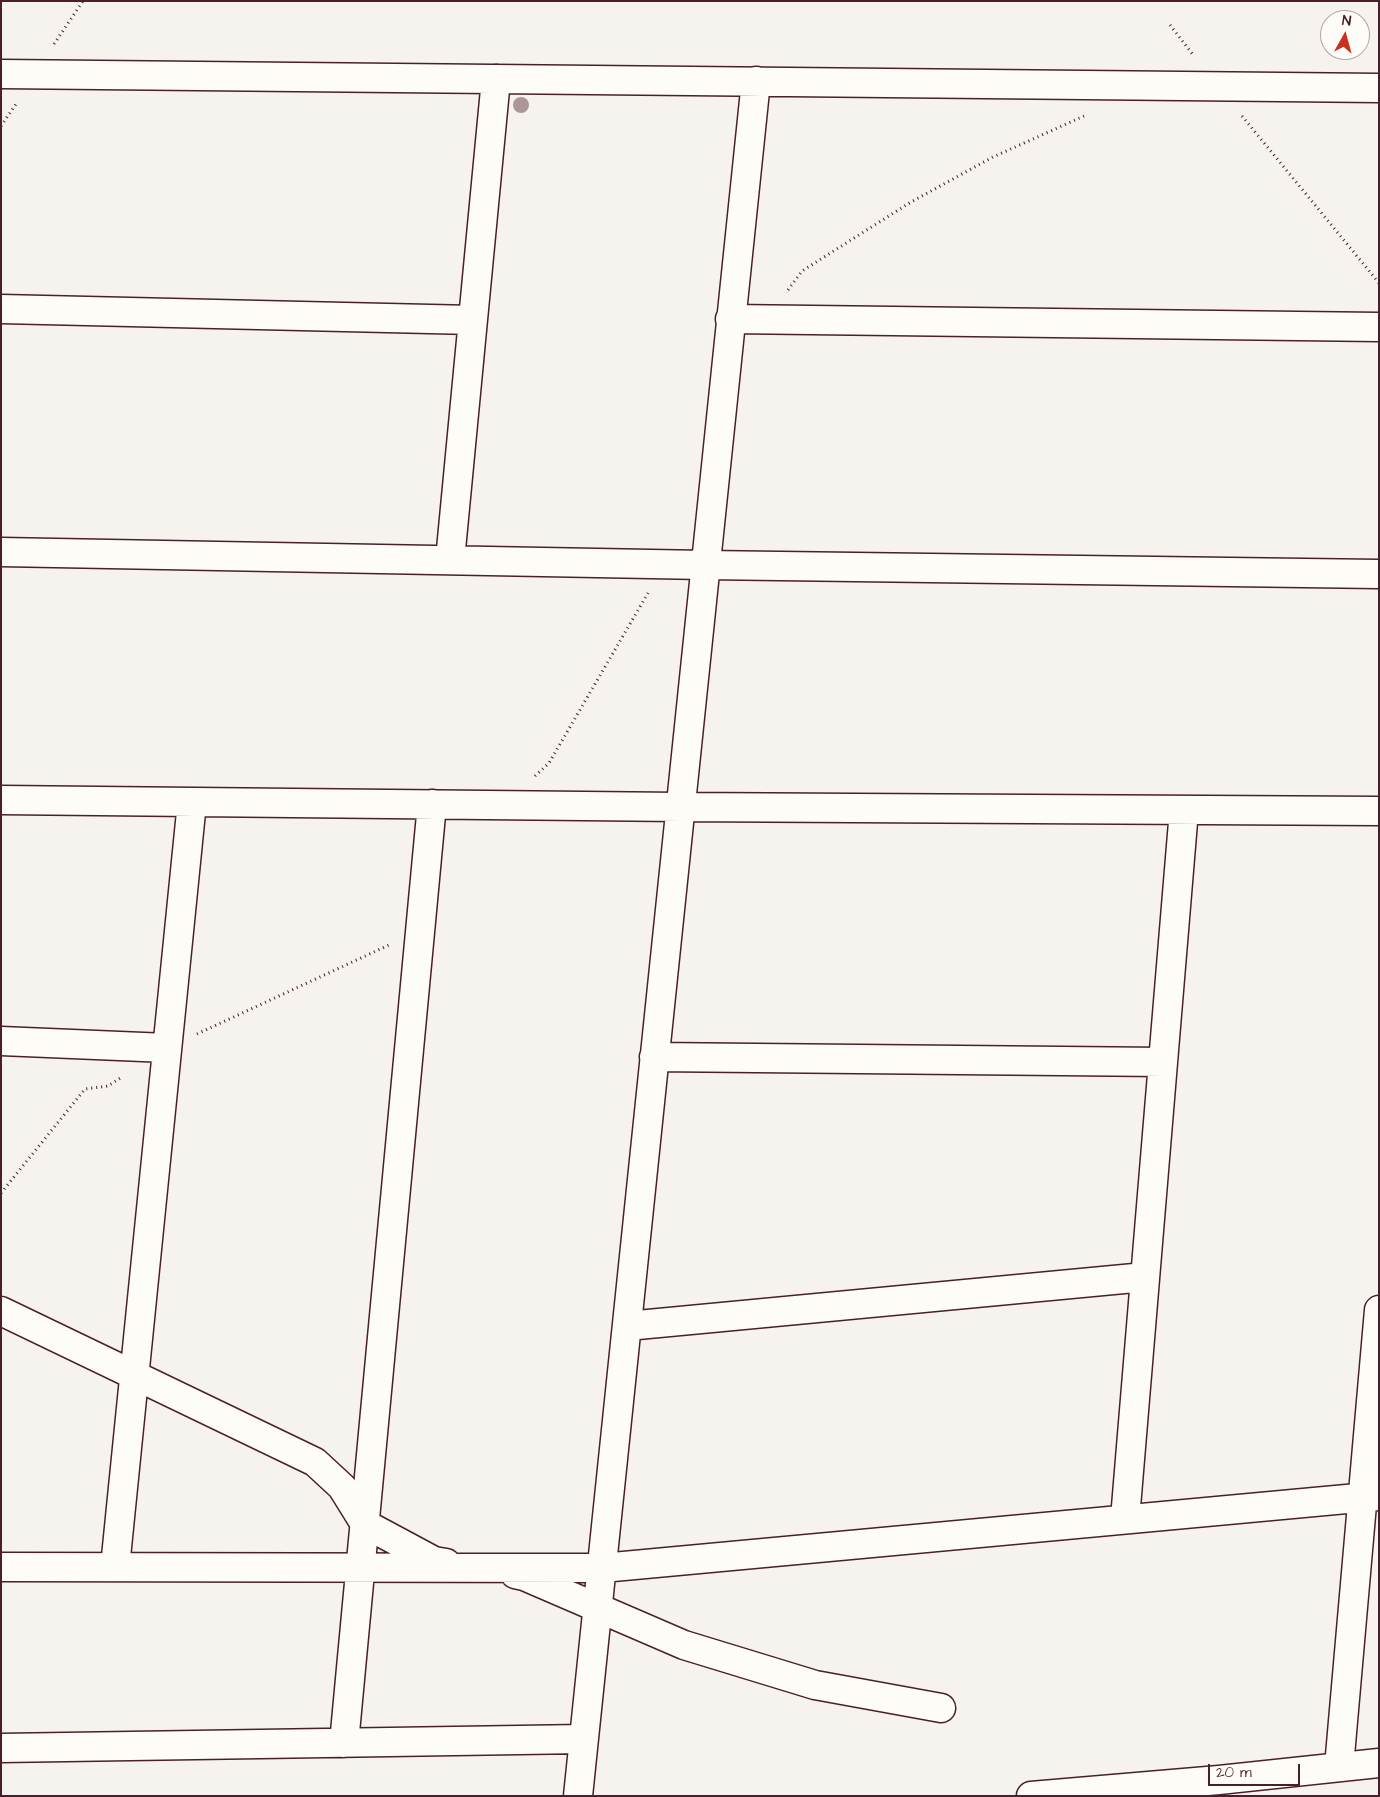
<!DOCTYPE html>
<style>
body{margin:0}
#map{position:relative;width:1380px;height:1797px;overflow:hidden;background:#f6f3ef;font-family:"Architects Daughter",sans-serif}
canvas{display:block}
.frame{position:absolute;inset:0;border:2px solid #4a1f2b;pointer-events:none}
.north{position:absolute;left:1320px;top:10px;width:50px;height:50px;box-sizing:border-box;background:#fdfcf7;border:1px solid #b5a4a5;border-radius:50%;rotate:7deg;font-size:14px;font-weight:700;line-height:20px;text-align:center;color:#4a1f2b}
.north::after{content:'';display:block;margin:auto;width:18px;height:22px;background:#c8321e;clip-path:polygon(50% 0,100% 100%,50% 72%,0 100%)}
.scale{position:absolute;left:1208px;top:1764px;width:92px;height:22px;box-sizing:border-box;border:2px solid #4a1f2b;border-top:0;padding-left:6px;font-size:15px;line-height:18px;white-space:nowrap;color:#4a1f2b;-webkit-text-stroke:4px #fdfcf7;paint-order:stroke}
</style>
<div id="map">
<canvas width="1380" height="1797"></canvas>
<div class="frame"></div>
<div class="north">N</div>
<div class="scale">20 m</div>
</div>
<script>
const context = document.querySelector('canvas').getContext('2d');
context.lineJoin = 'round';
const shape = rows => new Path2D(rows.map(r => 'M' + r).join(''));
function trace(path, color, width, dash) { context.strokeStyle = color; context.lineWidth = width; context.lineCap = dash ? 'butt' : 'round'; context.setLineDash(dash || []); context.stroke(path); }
const minor = shape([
 [1,74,1379,88],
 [1,309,473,320],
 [730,319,1379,327],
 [1,552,705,565,1379,574],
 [450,560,496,79],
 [1,800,680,807,1379,811],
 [1,1041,167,1048],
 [654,1057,1163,1062],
 [1,1311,315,1462,342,1487,365,1524,434,1561,446,1563],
 [627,1326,1145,1277],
 [1125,1519,1184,810],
 [1,1567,602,1568,1379,1496],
 [115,1567,192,802],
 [515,1574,524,1576,684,1645,815,1685,941,1708],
 [344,1743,432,804],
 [1,1748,584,1739],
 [1339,1767,1379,1310],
 [578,1796,756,81],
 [1031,1796,1219,1780,1379,1763]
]);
trace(minor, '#4a1f2b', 31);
trace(shape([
 [1170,25,1194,56],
 [54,44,83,1],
 [1242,116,1379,283],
 [1,126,16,104],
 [788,290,802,271,911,202,993,157,1084,116],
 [535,776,549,763,648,593],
 [197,1034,389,945],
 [1,1193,85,1089,108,1086,122,1077]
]), '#4a1f2b', 3, [1, 4]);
trace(minor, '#fdfcf7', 28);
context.fillStyle = '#ab979a';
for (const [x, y] of [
 [521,105]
]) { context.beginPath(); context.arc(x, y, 8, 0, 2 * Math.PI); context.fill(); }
</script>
